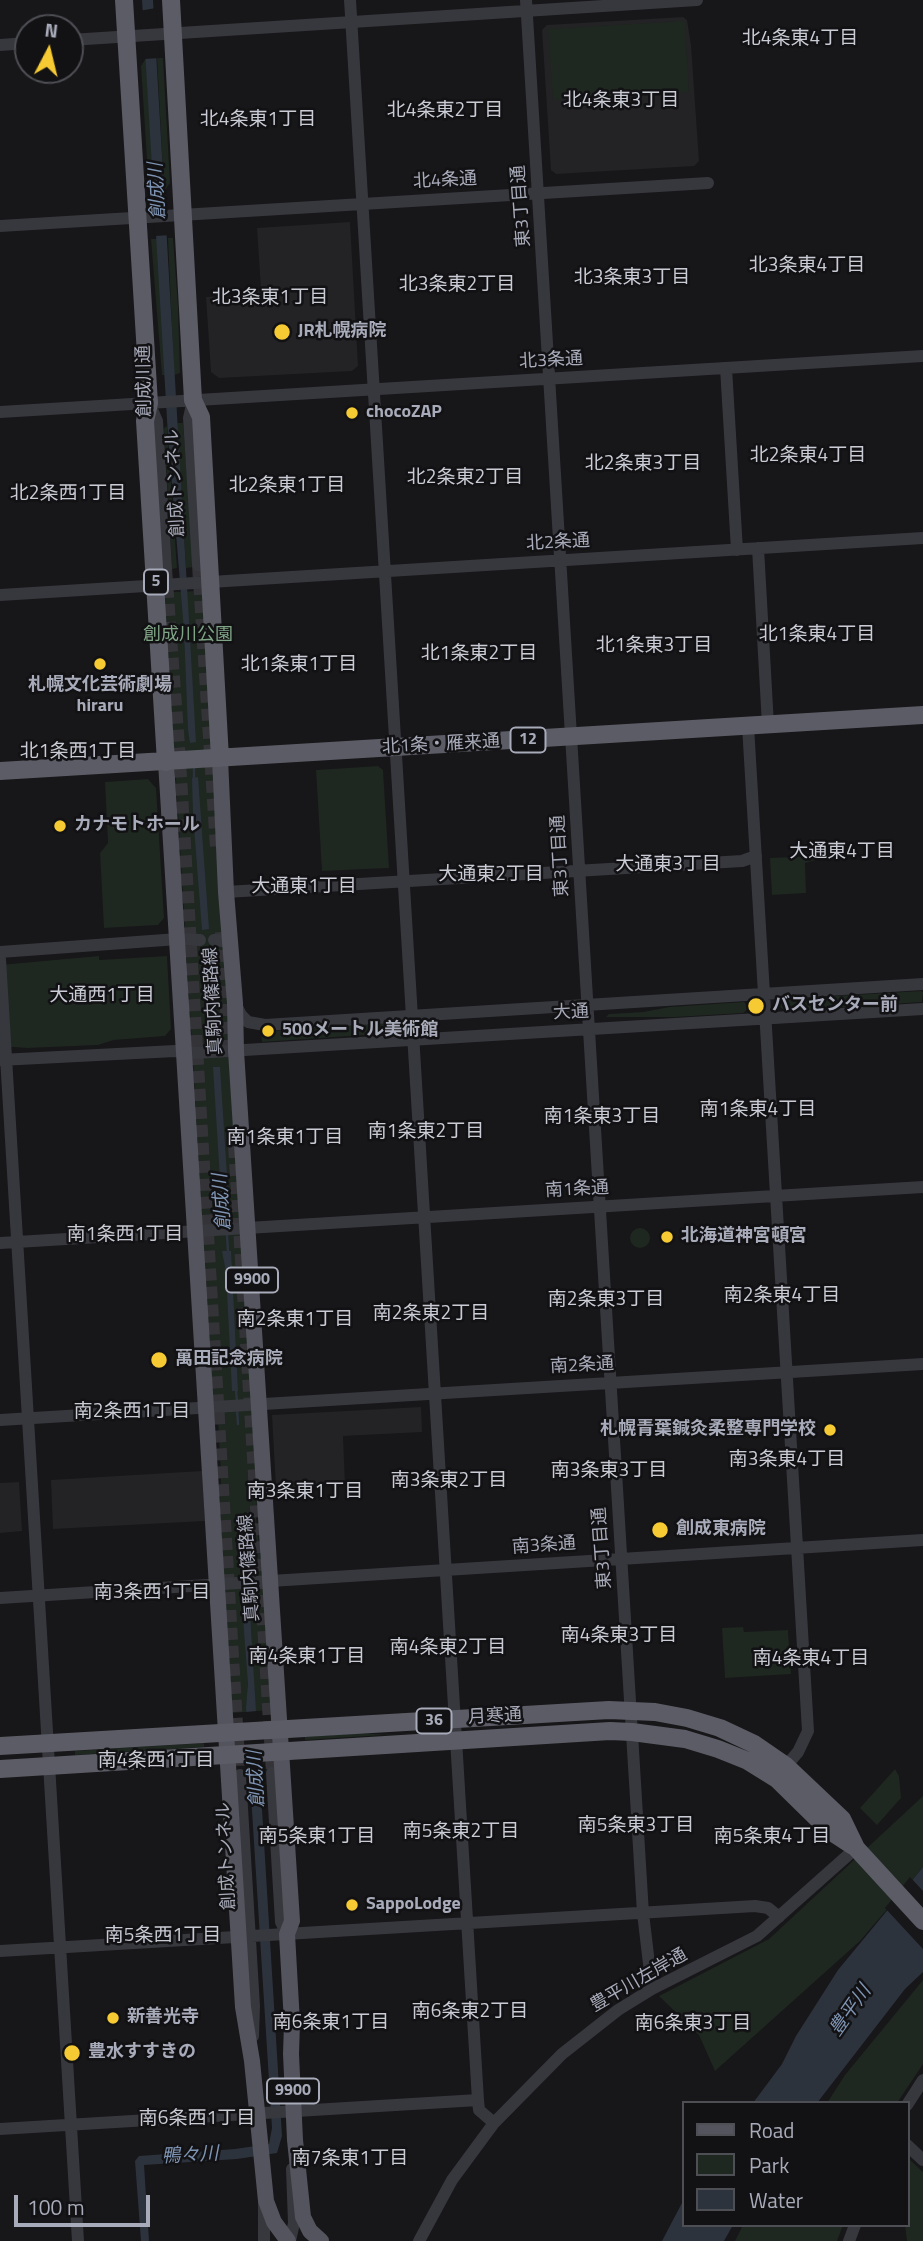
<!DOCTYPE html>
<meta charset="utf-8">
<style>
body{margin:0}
#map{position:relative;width:923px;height:2241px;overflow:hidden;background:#171618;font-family:"Titillium Web",sans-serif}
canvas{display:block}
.legend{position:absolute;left:682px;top:2101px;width:228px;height:126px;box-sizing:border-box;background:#121113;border:2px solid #4e4f55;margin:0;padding:9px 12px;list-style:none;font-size:21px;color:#a8abb9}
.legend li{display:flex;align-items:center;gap:14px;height:35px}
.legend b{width:35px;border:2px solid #4e4f55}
.north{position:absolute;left:14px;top:14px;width:70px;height:70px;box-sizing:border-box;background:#121113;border:2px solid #4e4f55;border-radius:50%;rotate:7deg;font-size:19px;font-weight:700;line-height:28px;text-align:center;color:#a8abb9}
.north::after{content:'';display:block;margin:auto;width:24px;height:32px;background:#f5ca32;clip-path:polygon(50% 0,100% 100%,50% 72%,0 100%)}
.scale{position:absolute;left:14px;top:2195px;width:136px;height:32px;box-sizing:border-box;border:4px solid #a8abb9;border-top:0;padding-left:9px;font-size:21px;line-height:24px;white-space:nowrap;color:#a8abb9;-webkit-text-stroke:5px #121113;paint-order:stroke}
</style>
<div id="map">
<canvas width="923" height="2241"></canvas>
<ul class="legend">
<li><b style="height:9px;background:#53545d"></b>Road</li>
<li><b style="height:19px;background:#1e2720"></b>Park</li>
<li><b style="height:19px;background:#2c333d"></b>Water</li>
</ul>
<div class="north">N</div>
<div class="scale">100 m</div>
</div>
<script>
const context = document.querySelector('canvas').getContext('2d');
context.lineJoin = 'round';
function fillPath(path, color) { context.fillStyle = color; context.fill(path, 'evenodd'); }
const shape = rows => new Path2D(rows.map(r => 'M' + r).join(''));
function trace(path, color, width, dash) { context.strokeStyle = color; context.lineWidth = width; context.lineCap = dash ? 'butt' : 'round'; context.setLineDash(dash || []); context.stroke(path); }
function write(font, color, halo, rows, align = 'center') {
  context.font = font + ' "Titillium Web","Noto Sans JP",sans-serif'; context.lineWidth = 5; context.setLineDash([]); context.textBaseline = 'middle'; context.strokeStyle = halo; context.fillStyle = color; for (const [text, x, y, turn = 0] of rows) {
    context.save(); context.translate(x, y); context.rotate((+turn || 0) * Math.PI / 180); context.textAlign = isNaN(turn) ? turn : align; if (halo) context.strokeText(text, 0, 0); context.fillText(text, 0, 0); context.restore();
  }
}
fillPath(shape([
 [683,17,687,20,691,45,699,161,694,166,556,174,551,170,542,30,547,25],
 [350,222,358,366,352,371,219,378,211,372,206,297,252,295,256,289,261,289,257,228],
 [421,1407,422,1432,343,1436,345,1485,276,1488,272,1415],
 [202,1471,205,1521,53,1529,51,1480],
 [19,1482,22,1531,0,1533,0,1483]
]), '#232225');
fillPath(shape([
 [685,21,689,92,553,100,548,29],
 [146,58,154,190,149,191,141,66],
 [157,58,163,58,170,183,164,191],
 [168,238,173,238,178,306,180,373,174,375],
 [151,239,158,239,165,375,162,375],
 [177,423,183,423,194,567,186,568],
 [167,426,177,568,172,569,164,428],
 [202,591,258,1485,256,1517,266,1603,271,1710,232,1713,220,1503,221,1474,218,1421,213,1394,165,598,170,592],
 [378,766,383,770,389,868,322,871,316,770],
 [148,779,156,788,164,918,158,925,104,928,100,853,108,843,105,782],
 [833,855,805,863,806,893,772,895,770,858],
 [99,956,99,960,167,956,171,1029,165,1036,114,1040,98,1045,27,1048,0,1046,0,965],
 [921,991,923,992,922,1002,785,1011,780,1007,780,1003,784,999],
 [744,1002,749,1008,743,1013,676,1017,606,1017,609,1014,643,1012,669,1007],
 [393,1023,397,1030,394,1033,262,1042,261,1032],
 '630 1238a10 10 0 1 1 20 0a10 10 0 1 1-20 0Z',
 [743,1627,744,1632,788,1630,791,1674,725,1678,722,1628],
 [430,1732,305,1740,305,1737,359,1733,388,1735],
 [204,1743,204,1747,75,1755,75,1751],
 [895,1769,899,1776,901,1798,877,1825,860,1808],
 [923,1796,923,1867,860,1941,715,2071,699,2035,659,1996,769,1939],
 [923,1980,923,2064,897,2103,827,2103,845,2075],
 [907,2157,923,2172,923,2241,907,2241,905,2225,907,2225],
 [743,2225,843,2225,837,2241,735,2241]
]), '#1e2720');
fillPath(shape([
 [142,0,153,0,196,742,190,743,188,729,184,631,168,436],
 [198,777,209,929,202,930,193,814,192,778],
 [205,955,212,955,213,960,212,989,216,1003,218,1038,211,1038],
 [213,1067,220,1067,229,1207,219,1207,221,1195],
 [222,1251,231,1251,238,1391,232,1391,226,1272],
 [238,1516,244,1516,245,1519,246,1567,240,1567],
 [249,1597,282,2136,277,2153,237,2159,144,2165,149,2241,141,2241,135,2161,139,2156,235,2149,269,2144,272,2128,250,1779,246,1708,248,1684,242,1605,242,1598],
 [923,1867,923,1972,905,1989,817,2103,753,2103,782,2064,796,2036,838,1970],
 [683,2201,683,2225,733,2225,724,2241,662,2241]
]), '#2c333d');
fillPath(shape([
 [156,8,160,58,144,59,143,62,139,11],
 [167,189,171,235,154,236,151,192,165,191],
 [257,1711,262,1772,249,1773,246,1712],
 [910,1877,923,1891,923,1949,885,1908]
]), '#171618');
trace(shape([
 [194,765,194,779],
 [226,1207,227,1224],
 [227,1235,228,1252],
 [236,1388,237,1403],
 [237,1409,238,1424],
 [244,1565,245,1579],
 [246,1586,246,1600]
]), '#2c333d', 2.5);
trace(shape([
 [198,565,216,848],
 [166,568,180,760,240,1775],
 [221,932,229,1057],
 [233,1128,272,1773]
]), '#343438', 12, [12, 6]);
trace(shape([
 [350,0,478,2100,479,2110,494,2123],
 [526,0,643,1913,652,1989],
 [70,40,697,0],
 [0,45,28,43],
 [0,226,708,183],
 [726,368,737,550],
 [193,400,189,418,198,565],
 [149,403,157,421,166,568],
 [0,412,923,356],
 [758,548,768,725],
 [0,595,923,538],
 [748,726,808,1731,798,1752,786,1766],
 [226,892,742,861,756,856],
 [214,940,231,942],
 [0,952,178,939,200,940],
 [0,959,78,2241],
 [235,1003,241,1015,248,1022,265,1025,923,984],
 [0,1060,175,1051,195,1053,923,1009],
 [0,1243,923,1187],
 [0,1420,923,1364],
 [0,1598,923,1540],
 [272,1773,281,1922,287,1934],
 [240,1775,254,2006,253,2036],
 [0,1951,755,1906,768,1908,779,1917],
 [907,2105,923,2080],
 [0,2129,478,2100],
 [907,2145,923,2160],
 [264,2203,264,2241],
 [290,2241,294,2223,292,2169],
 [419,2241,452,2180,494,2123,562,2054,618,2010,652,1989,757,1936,856,1848],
 [849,2241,855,2225]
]), '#37383e', 12);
trace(shape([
 [220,758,226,892,235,1003,236,1051,292,1921,287,1934,292,2023,291,2054,295,2140,303,2217,310,2231,321,2241],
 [166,762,243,2007,252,2061,266,2201,274,2222,288,2241]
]), '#53545d', 16);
trace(shape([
 [124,0,149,403,145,421,166,762],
 [171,0,193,400,201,417,220,758],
 [0,771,923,715],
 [0,1746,609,1710,655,1712,687,1718,720,1728,754,1744,786,1766,842,1819,856,1848,923,1921],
 [0,1769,610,1731,632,1732,685,1739,718,1749,748,1761,777,1779,830,1831,853,1846]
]), '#5b5c66', 18);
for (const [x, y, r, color] of [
 [282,332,9,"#f5ca32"],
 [352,413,7,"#f5ca32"],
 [100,664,7,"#f5ca32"],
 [60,826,7,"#f5ca32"],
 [756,1006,9,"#f5ca32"],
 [268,1031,7,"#f5ca32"],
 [667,1237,7,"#f5ca32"],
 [159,1360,9,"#f5ca32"],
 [830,1430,7,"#f5ca32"],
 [660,1530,9,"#f5ca32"],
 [352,1905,7,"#f5ca32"],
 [113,2018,7,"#f5ca32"],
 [72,2053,9,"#f5ca32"]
]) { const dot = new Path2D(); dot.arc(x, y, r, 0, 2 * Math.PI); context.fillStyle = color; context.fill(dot); trace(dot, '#121113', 2.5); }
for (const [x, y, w] of [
 [156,582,24],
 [528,740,35],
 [252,1280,52],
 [434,1721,35],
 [293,2091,52]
]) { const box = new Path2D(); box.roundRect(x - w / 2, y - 12.5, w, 25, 5); context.fillStyle = '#121113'; context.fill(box); trace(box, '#a8abb9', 2); }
write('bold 16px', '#a8abb9', null, [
 ["5",156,582],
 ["12",528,740],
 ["9900",252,1280],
 ["36",434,1721],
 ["9900",293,2091]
]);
write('18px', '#a8abb9', '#121113', [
 ["北4条通",445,181,-3],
 ["東3丁目通",522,206,-94],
 ["北3条通",551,361,-3],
 ["創成川通",145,381,-91],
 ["創成トンネル",176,483,-93],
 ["北2条通",558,543,-3],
 ["北1条・雁来通",441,745,-3],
 ["東3丁目通",561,856,-93],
 ["真駒内篠路線",214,1001,-93],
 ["大通",571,1013,-3],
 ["南1条通",577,1190,-3],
 ["南2条通",582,1366,-3],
 ["南3条通",544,1546,-4],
 ["東3丁目通",603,1548,-94],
 ["真駒内篠路線",250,1568,-94],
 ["月寒通",495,1717,-3],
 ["創成トンネル",227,1856,-93],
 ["豊平川左岸通",639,1981,-30]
]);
write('bold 18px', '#a8abb9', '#121113', [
 ["JR札幌病院",298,332],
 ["chocoZAP",366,413],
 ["札幌文化芸術劇場",100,686,"center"],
 ["hiraru",100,707,"center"],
 ["カナモトホール",74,826],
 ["バスセンター前",772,1006],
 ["500メートル美術館",282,1031],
 ["北海道神宮頓宮",681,1237],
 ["萬田記念病院",175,1360],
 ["札幌青葉鍼灸柔整専門学校",816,1430,"right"],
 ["創成東病院",676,1530],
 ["SappoLodge",366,1905],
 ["新善光寺",127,2018],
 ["豊水すすきの",88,2053]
], 'left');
write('18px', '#7fa486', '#121113', [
 ["創成川公園",188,636]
]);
write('19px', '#c9cbd5', '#121113', [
 ["北4条東4丁目",800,39],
 ["北4条東3丁目",621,101],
 ["北4条東2丁目",445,111],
 ["北4条東1丁目",258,120],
 ["北3条東4丁目",807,266],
 ["北3条東3丁目",632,278],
 ["北3条東2丁目",457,285],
 ["北3条東1丁目",270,298],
 ["北2条東4丁目",808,456],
 ["北2条東3丁目",643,464],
 ["北2条東2丁目",465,478],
 ["北2条東1丁目",287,486],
 ["北2条西1丁目",68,494],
 ["北1条東4丁目",817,635],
 ["北1条東3丁目",654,646],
 ["北1条東2丁目",479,654],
 ["北1条東1丁目",299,665],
 ["北1条西1丁目",78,752],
 ["大通東4丁目",842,852],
 ["大通東3丁目",668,865],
 ["大通東2丁目",491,875],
 ["大通東1丁目",304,887],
 ["大通西1丁目",102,996],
 ["南1条東4丁目",758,1110],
 ["南1条東3丁目",602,1117],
 ["南1条東2丁目",426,1132],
 ["南1条東1丁目",285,1138],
 ["南1条西1丁目",125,1235],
 ["南2条東4丁目",782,1296],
 ["南2条東3丁目",606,1300],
 ["南2条東2丁目",431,1314],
 ["南2条東1丁目",295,1320],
 ["南2条西1丁目",132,1412],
 ["南3条東4丁目",787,1460],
 ["南3条東3丁目",609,1471],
 ["南3条東2丁目",449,1481],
 ["南3条東1丁目",305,1492],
 ["南3条西1丁目",152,1593],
 ["南4条東3丁目",619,1636],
 ["南4条東2丁目",448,1648],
 ["南4条東1丁目",307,1657],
 ["南4条東4丁目",811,1659],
 ["南4条西1丁目",156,1761],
 ["南5条東3丁目",636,1826],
 ["南5条東2丁目",461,1832],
 ["南5条東1丁目",317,1837],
 ["南5条東4丁目",772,1837],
 ["南5条西1丁目",163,1936],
 ["南6条東2丁目",470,2012],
 ["南6条東1丁目",331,2023],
 ["南6条東3丁目",693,2024],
 ["南6条西1丁目",197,2119],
 ["南7条東1丁目",350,2159]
]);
write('italic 19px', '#7f95b4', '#121113', [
 ["創成川",158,191,-93],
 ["創成川",223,1202,-94],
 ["創成川",257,1779,-93],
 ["豊平川",851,2011,-55],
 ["鴨々川",190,2156,-3]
]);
</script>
